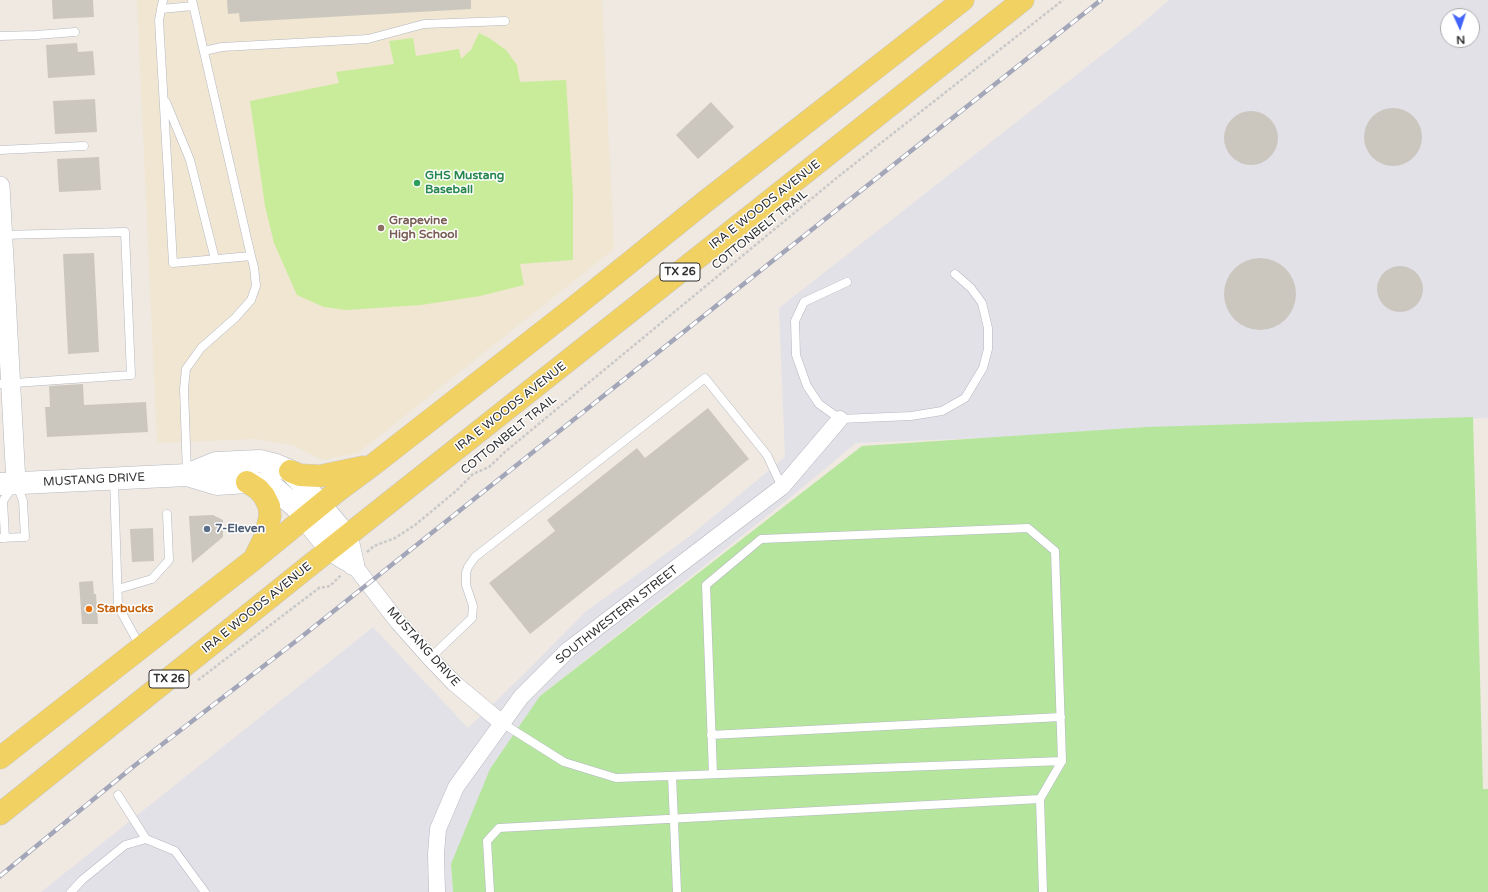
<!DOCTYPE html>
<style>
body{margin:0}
#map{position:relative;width:1488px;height:892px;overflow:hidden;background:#efe9e1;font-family:"Varela Round",sans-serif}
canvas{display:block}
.north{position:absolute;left:1440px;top:8px;width:40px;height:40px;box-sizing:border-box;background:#fff;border:1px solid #ababab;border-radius:50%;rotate:177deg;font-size:11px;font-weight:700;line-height:16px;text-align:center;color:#2e2e2e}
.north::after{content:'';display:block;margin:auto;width:14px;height:18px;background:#4264fb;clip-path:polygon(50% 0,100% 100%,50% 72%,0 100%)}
</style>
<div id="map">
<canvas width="1488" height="892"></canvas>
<div class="north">N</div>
</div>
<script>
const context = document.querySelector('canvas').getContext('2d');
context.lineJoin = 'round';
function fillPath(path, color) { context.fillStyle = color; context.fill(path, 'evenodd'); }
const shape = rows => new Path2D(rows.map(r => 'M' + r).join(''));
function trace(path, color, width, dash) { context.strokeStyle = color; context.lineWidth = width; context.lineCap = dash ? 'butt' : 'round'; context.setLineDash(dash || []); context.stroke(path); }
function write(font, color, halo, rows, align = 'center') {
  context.font = font + ' "Varela Round",sans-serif'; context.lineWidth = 3; context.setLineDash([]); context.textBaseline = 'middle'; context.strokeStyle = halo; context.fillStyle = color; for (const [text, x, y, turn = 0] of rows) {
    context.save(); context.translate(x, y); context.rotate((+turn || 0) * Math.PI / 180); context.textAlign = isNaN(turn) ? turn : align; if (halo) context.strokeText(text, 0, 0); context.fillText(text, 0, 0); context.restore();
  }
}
fillPath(shape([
 [1169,0,1488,0,1488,418,856,443,787,500,540,696,451,864,453,892,41,892,373,627,468,728,527,671,584,613,690,536,785,457,779,308,1139,26],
 [1448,16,1472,16,1472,40,1448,40]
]), '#e3e1e8');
fillPath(shape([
 [137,0,602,0,614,249,358,453,322,460,292,445,255,439,157,443]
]), '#f0e6d1');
fillPath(shape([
 [1473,417,1483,789,1488,789,1488,892,453,892,451,864,490,769,540,696,862,446,1146,427]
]), '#b6e59e');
fillPath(shape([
 [479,33,489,38,506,50,517,65,520,82,566,80,573,194,573,260,520,264,524,285,480,296,421,305,346,310,324,307,297,295,274,243,265,206,250,101,339,83,336,72,394,64,389,41,413,38,416,56,459,49,461,59,471,50]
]), '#c9ec9a');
fillPath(shape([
 [52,0,93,0,94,17,53,19],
 [227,0,471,0,471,9,240,22,239,13,228,14],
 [77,43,78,52,93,51,95,75,48,78,46,45],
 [95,99,97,132,55,134,53,101],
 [711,102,734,127,698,159,676,135],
 '1364 137a29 29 0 1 1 58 0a29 29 0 1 1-58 0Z',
 '1224 138a27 27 0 1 1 54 0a27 27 0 1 1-54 0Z',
 [99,157,101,190,59,192,57,159],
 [94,253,99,352,68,354,63,254],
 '1224 294a36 36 0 1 1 72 0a36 36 0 1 1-72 0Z',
 '1377 289a23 23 0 1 1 46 0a23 23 0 1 1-46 0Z',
 [83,384,84,405,146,402,148,432,47,437,45,407,50,407,49,386],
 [708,408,749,459,530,634,489,583,555,531,547,520,637,448,645,458],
 [213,515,223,520,223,537,192,563,189,516],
 [153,528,154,561,132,562,130,529],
 [93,581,94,594,96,594,98,624,82,624,79,582]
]), '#cbc7bf');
const service = shape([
 [163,0,159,20,173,263,251,256,192,0],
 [161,9,193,6],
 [0,36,36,35,75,32],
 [204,51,222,47,368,39,424,24,505,21],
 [166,102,190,160,215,259],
 [0,150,84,146],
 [847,282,804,302,795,321,796,355,807,386,819,404,840,419,911,416,942,411,965,398,983,368,988,349,988,328,982,303,971,288,955,274],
 [0,384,131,375,125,232,1,235],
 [187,474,184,389,186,369,201,348,235,318,251,300,256,286,254,267,251,256],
 [114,480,118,606,140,646],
 [0,538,25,537,23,501,17,485],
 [5,538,3,501,13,486],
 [118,589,152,579,169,560,167,514],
 [430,658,472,618,473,606,466,585,466,573,468,567,475,557,705,378,767,455,782,487],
 [502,723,564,762,616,778,1062,761],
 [711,735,1061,717],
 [713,774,706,585,761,539,1028,528,1055,551,1062,761,1040,799,1043,892],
 [672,776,677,892],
 [118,795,146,839],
 [71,892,82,880,125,845,146,839,175,851,205,892],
 [490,892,487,841,499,828,1040,799]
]);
const minor = shape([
 [353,564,398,622,430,658,454,683,502,723],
 [437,892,436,854,438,829,456,787,521,697,568,650,782,487,840,419]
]);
const tertiary = shape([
 [0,186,16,483]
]);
const secondary = shape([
 [187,475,217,484,247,482,267,485,273,487,296,507,331,550,347,560],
 [0,484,187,475,216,463,260,461,276,465,290,471,301,482,347,537,353,564]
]);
const primary = shape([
 [290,471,300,475,320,476,363,467],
 [247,482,258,489,264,496,269,506,270,516,265,537,256,555],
 [0,758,253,560,335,493,374,464,572,309,706,201,963,0],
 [0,814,304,570,1023,0]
]);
trace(service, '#b4b7c1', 9);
trace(minor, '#b4b7c1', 17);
trace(tertiary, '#b4b7c1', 20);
trace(secondary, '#b4b7c1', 23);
trace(primary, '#c9c9c9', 23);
trace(shape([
 [367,552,374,546,395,538,415,525,456,491,473,474,489,467,506,451,839,176,1063,0],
 [198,680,319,588,330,586,341,575]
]), '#c9c9c9', 2.5, [3, 2]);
trace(service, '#fff', 8);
trace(minor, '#fff', 16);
trace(tertiary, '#fff', 19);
trace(secondary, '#fff', 22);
trace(primary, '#f2d163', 22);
const rail = shape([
 [0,876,134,766,300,638,790,247,1101,0]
]);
trace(rail, '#a3a6b8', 4.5);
trace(rail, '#fff', 3, [9]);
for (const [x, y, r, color] of [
 [417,183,4,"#2e9e5b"],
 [381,228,4,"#8d6e63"],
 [207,529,4,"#5c6f8a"],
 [89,609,4,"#e8710a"]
]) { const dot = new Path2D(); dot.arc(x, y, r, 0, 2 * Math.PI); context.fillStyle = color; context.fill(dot); trace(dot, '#fff', 1.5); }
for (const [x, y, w] of [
 [680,272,40],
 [169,679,40]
]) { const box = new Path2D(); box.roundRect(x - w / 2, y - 9, w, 18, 3); context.fillStyle = '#fff'; context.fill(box); trace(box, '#2e2e2e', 1); }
write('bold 11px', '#2e2e2e', null, [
 ["TX 26",680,272],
 ["TX 26",169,679]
]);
write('bold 12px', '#27864d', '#fff', [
 ["GHS Mustang",425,176],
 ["Baseball",425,190]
], 'left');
write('12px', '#2e2e2e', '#fff', [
 ["IRA E WOODS AVENUE",765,205,-38],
 ["COTTONBELT TRAIL",760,230,-39],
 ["IRA E WOODS AVENUE",511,407,-38],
 ["COTTONBELT TRAIL",509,435,-39],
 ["MUSTANG DRIVE",94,480,-3],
 ["IRA E WOODS AVENUE",257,608,-39],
 ["SOUTHWESTERN STREET",617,615,-38],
 ["MUSTANG DRIVE",423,647,48]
]);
write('bold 12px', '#785e54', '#fff', [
 ["Grapevine",389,221],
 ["High School",389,235]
], 'left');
write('bold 12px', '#4e5e75', '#fff', [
 ["7-Eleven",215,529]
], 'left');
write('bold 12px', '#c56008', '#fff', [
 ["Starbucks",97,609]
], 'left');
</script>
